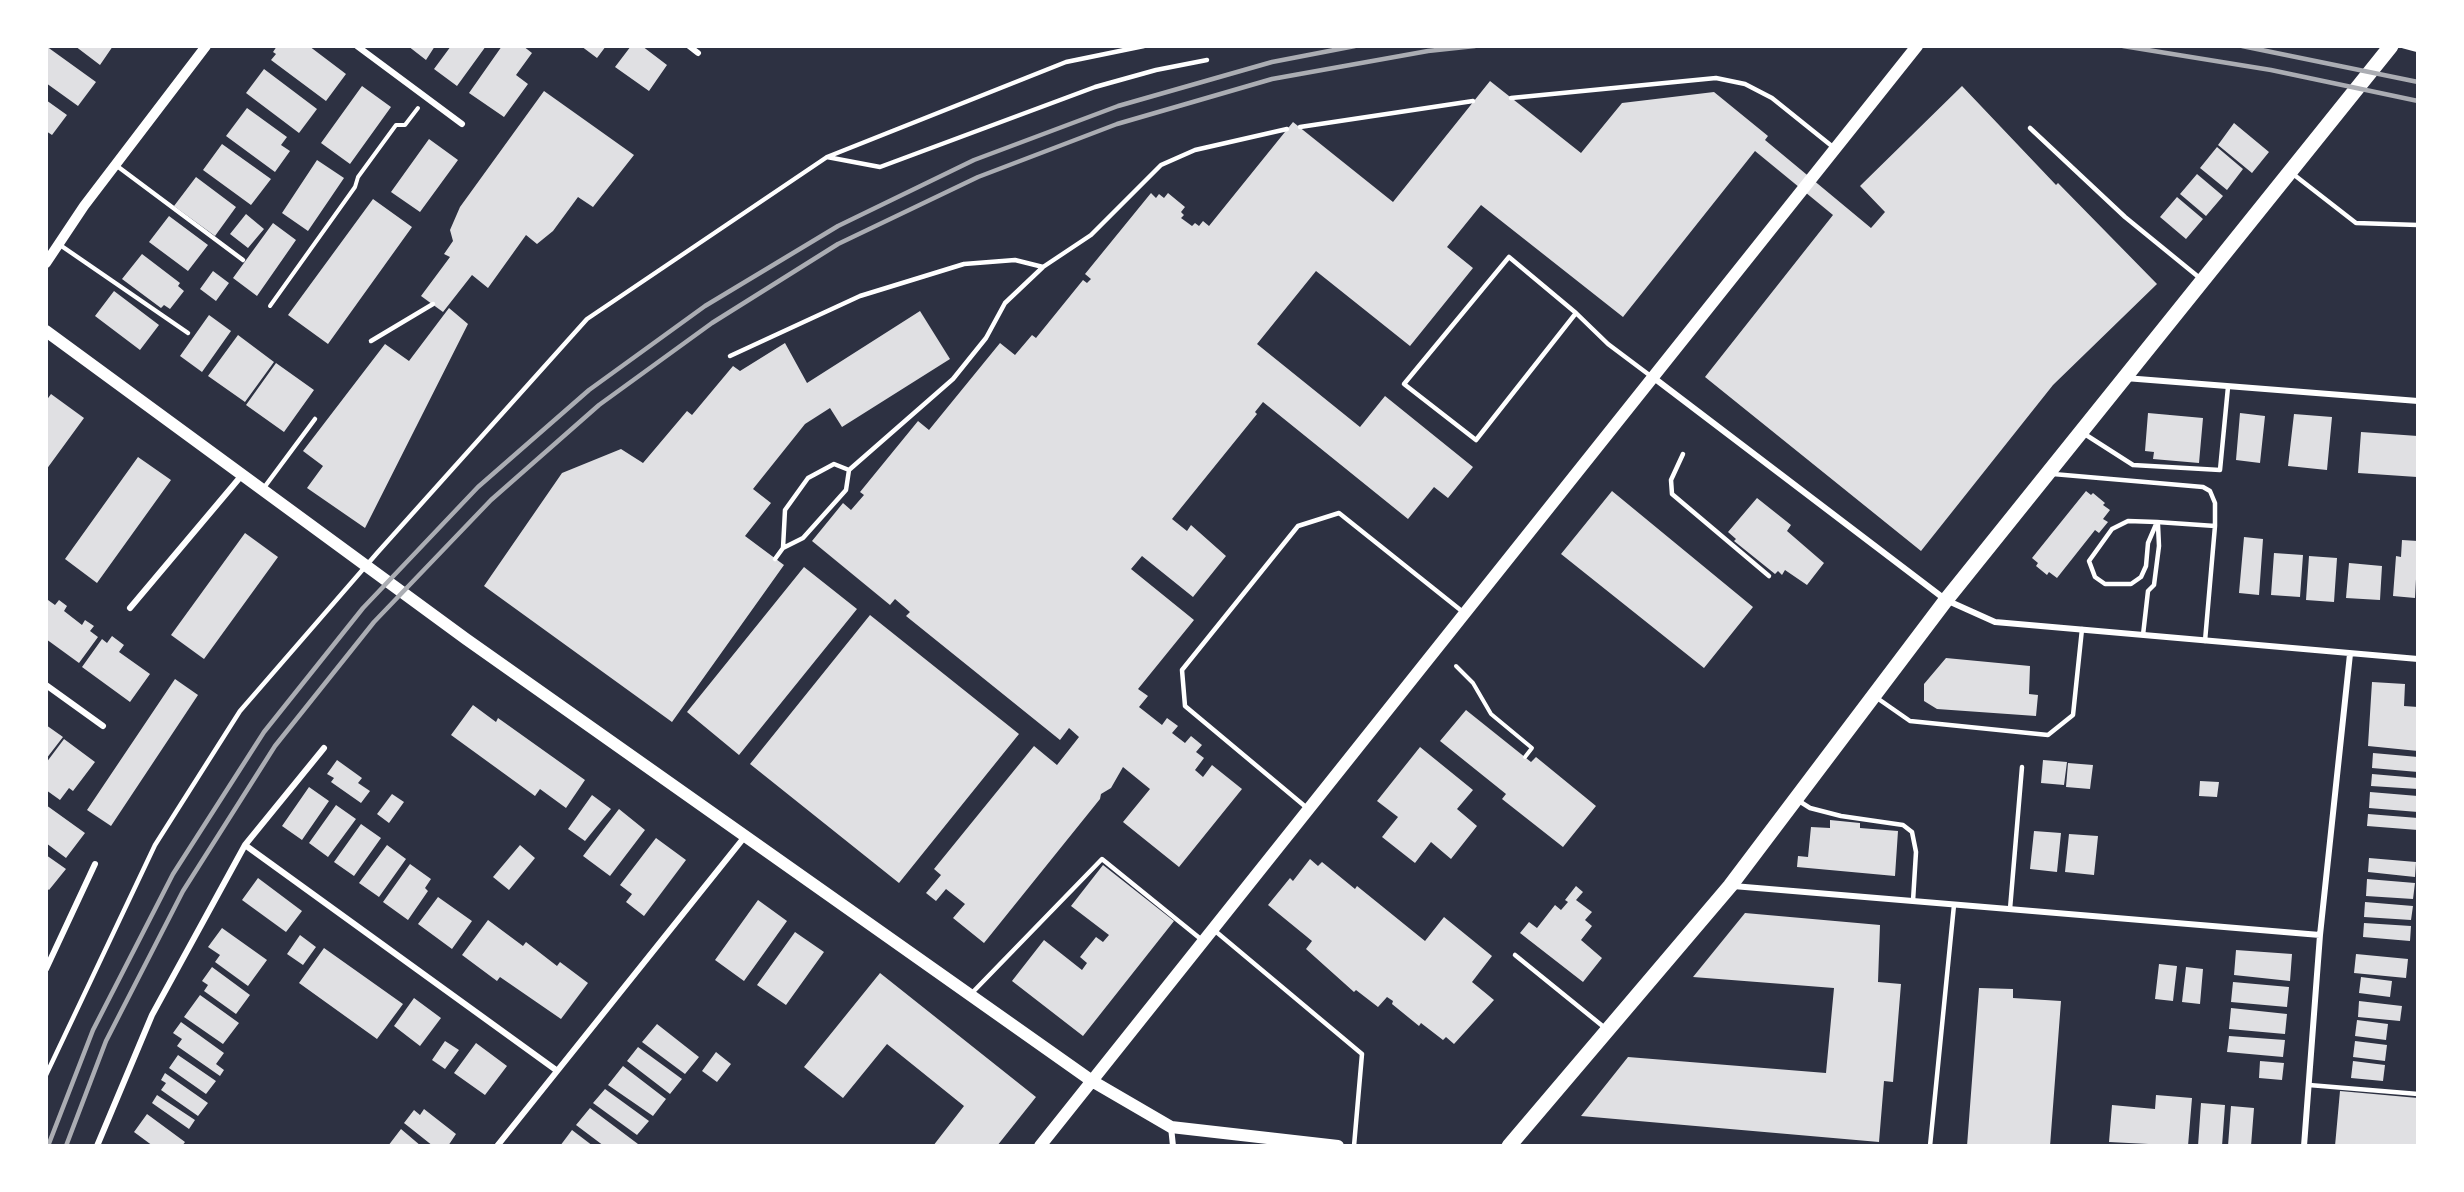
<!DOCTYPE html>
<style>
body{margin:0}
#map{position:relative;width:2464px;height:1192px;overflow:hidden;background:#2d3142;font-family:"Noto Sans",sans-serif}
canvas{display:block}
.frame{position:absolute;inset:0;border:48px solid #fff;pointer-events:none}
</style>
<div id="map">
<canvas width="2464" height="1192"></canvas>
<div class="frame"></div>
</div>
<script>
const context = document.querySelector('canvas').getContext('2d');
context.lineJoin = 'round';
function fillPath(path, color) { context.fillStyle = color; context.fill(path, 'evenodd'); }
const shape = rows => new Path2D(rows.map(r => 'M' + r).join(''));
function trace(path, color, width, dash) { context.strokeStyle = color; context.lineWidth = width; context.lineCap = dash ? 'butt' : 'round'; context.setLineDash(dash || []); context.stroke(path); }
fillPath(shape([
 [46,46,96,82,78,106,46,83],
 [75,46,113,46,100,65],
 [277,46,309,46,346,74,326,101,271,60,276,54,273,52],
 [408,46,435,46,426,60],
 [451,46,486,46,457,86,434,69],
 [502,46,523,46,532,53,516,75,528,84,504,117,469,93],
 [581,46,606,46,597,58],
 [631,46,642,46,667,65,649,91,615,67],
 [264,69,317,109,299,133,246,93],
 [1490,81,1581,153,1622,103,1714,92,1768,136,1765,140,1871,228,1885,212,1860,186,1962,86,2056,185,2058,183,2157,284,2053,385,1921,551,1705,377,1833,215,1755,151,1623,317,1481,205,1447,247,1473,268,1410,346,1316,271,1257,344,1360,427,1385,396,1473,467,1448,498,1434,487,1408,519,1263,402,1255,412,1257,414,1172,519,1187,531,1191,525,1226,556,1193,597,1142,556,1131,569,1194,620,1138,689,1148,696,1139,707,1162,725,1167,718,1178,726,1172,733,1185,743,1191,736,1202,745,1196,752,1204,758,1195,770,1203,777,1212,765,1242,789,1179,867,1123,822,1150,789,1123,767,1111,788,1101,794,1100,799,984,943,953,918,965,904,946,889,936,901,926,893,941,875,934,869,1034,746,1057,765,1079,737,1069,728,1060,740,906,616,910,612,895,599,890,605,812,541,843,503,851,510,864,495,860,492,918,421,929,430,1000,343,1015,355,1032,335,1036,338,1083,280,1087,283,1091,279,1085,274,1151,193,1156,198,1159,194,1164,198,1168,193,1185,207,1181,212,1184,215,1181,218,1192,226,1195,223,1199,226,1203,221,1209,226,1293,122,1393,202],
 [362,86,391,107,350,164,321,143],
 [544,91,634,155,593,207,578,197,553,231,537,244,526,235,488,288,472,275,443,312,421,296,450,257,444,254,453,241,450,230,460,207],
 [46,100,67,115,52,135,46,131],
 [247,108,287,137,281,145,290,151,275,172,226,136],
 [2234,123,2269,152,2252,173,2218,145],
 [429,139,458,160,420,212,391,192],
 [222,144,271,179,251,205,203,170],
 [2217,147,2243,169,2227,190,2200,168],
 [317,160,344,178,308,231,282,213],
 [2197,174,2223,196,2206,216,2180,194],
 [196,177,236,207,215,236,174,206],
 [2177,197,2203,219,2186,239,2160,217],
 [373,199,412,227,328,344,288,315],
 [246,214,264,229,248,248,230,234],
 [169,216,208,245,188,271,149,242],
 [273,223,296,240,257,296,233,278],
 [142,254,180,283,178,286,184,291,170,309,164,305,161,308,122,279],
 [213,271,229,283,216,301,200,289],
 [114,291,159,325,140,350,95,316],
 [449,308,468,324,365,528,307,488,323,466,303,451,385,344,409,361],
 [920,311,950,359,842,427,830,408,805,424,753,489,771,503,745,536,784,565,672,722,484,586,562,473,621,449,643,463,687,411,692,415,733,366,740,371,785,343,807,383],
 [209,315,231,331,202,372,180,356],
 [238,335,274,362,245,402,208,376],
 [276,363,314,390,284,432,246,405],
 [51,394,84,418,46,470,46,401],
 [2148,413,2203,418,2199,463,2153,459,2154,452,2145,451],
 [2240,413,2265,416,2260,463,2236,460],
 [2294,414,2332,417,2327,470,2288,466],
 [2361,432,2418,436,2417,477,2358,473],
 [138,457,171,480,97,583,65,559],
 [1612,491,1753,607,1704,668,1561,554],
 [2086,491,2091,495,2093,493,2105,503,2103,505,2110,510,2103,519,2108,522,2099,533,2095,530,2057,578,2049,572,2047,575,2036,566,2038,563,2032,558],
 [1757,498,1791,525,1787,531,1824,563,1807,585,1785,570,1782,575,1778,571,1775,574,1734,541,1736,539,1728,532],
 [245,533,278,557,204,659,171,635],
 [2244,537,2263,539,2259,595,2239,593],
 [2402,540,2418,541,2415,598,2393,596,2396,556,2401,557],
 [2274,553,2303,555,2300,597,2271,595],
 [2309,556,2337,558,2334,602,2306,600],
 [2349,563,2382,566,2380,600,2346,598],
 [804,567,857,609,739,755,687,712],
 [48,600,55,605,59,600,67,606,64,611,82,625,85,620,94,626,90,631,98,637,79,663,46,639],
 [870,615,1019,734,899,883,750,764],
 [112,636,124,645,119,652,150,674,130,702,82,667,102,639,107,643],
 [1946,658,2030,666,2029,694,2038,695,2036,716,1937,709,1924,701,1924,684],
 [175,679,198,695,111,826,87,810],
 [2372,682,2405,684,2404,706,2418,707,2418,751,2368,746],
 [473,705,496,722,498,718,585,780,566,808,540,789,535,796,451,735],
 [1466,710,1531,762,1536,757,1596,806,1563,847,1502,799,1506,794,1440,741],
 [46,725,63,737,46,759],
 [64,739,95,762,73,791,69,788,60,800,46,790,46,763],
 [1420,747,1473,790,1457,809,1477,826,1451,859,1431,842,1415,863,1382,837,1398,817,1377,801],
 [2373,753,2418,757,2418,772,2372,768],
 [337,760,362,778,358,783,370,791,361,803,331,782,334,778,327,774],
 [2043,760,2067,762,2064,785,2041,783],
 [2068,763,2093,765,2090,789,2066,787],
 [2372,774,2418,778,2418,789,2371,786],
 [2200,781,2219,782,2217,797,2199,796],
 [309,787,329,801,302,840,282,826],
 [2370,792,2418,796,2418,812,2369,808],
 [392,794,404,802,389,823,377,814],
 [592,795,611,809,585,841,568,829],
 [46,805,85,833,66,858,46,843],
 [336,805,356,819,328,857,309,843],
 [619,809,645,830,610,876,583,856],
 [2368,814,2418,818,2418,830,2367,826],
 [1830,820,1860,823,1860,828,1898,831,1895,876,1797,867,1798,856,1808,857,1811,827,1830,828],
 [361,824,381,838,354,876,334,862],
 [2034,831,2061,833,2057,872,2030,869],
 [2069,834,2098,836,2094,875,2065,872],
 [656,838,686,860,644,916,626,902,632,894,620,885],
 [387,845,406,859,379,897,359,883],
 [520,845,535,858,509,890,493,877],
 [46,855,66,869,49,890,46,888],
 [2369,858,2416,862,2415,877,2368,872],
 [1310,859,1318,866,1322,862,1355,889,1357,886,1425,941,1444,917,1492,956,1472,982,1494,1000,1454,1044,1446,1037,1443,1040,1421,1023,1419,1026,1392,1004,1393,1001,1387,997,1378,1007,1356,990,1354,992,1306,949,1312,941,1268,905,1290,878,1293,881],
 [410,864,431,879,425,888,428,891,408,920,383,902],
 [1103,865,1174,921,1083,1036,1012,981,1044,940,1082,970,1087,963,1080,957,1096,937,1103,942,1109,935,1071,906],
 [258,878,302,911,286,932,242,900],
 [2367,879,2415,883,2413,899,2366,896],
 [1576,886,1583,892,1576,900,1592,912,1585,920,1592,926,1581,940,1602,958,1583,982,1520,933,1529,922,1537,928,1555,905,1561,910,1568,902,1565,900],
 [438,897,472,921,452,949,418,924],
 [758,900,787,921,744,981,715,960],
 [2365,902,2413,906,2411,920,2364,917],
 [1745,913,1880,925,1878,982,1901,984,1893,1082,1884,1081,1879,1142,1581,1116,1628,1057,1826,1073,1834,988,1693,977],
 [488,920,523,946,526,942,557,966,560,962,588,983,561,1019,500,977,497,981,462,955],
 [2364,923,2411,926,2410,941,2363,937],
 [222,928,267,960,248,986,215,962,220,955,208,947],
 [795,932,824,952,786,1005,757,985],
 [300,935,316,947,303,965,287,954],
 [324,948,403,1004,377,1039,299,983],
 [2236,950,2292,954,2290,981,2234,975],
 [2356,954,2408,959,2406,978,2354,973],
 [2159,964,2177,966,2173,1001,2155,999],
 [212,967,250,995,236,1014,204,991,208,985,202,981],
 [2186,967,2203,969,2200,1004,2182,1002],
 [880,973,1036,1097,997,1146,933,1146,964,1106,887,1044,843,1098,804,1067],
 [2361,977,2392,981,2390,997,2359,993],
 [2233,982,2289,987,2287,1007,2231,1002],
 [1979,988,2013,989,2013,998,2061,1001,2050,1146,1967,1146],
 [200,995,239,1023,223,1044,184,1017],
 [414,998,441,1018,420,1046,394,1026],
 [2359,1001,2402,1006,2400,1021,2358,1017],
 [2231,1008,2287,1014,2285,1034,2229,1029],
 [2357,1020,2388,1024,2386,1040,2355,1036],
 [181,1022,224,1053,216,1064,224,1070,220,1076,177,1046,182,1039,173,1033],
 [657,1024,699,1057,685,1074,642,1042],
 [2229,1036,2285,1040,2283,1057,2227,1052],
 [445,1041,459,1050,445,1069,432,1060],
 [2355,1041,2387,1045,2385,1061,2353,1057],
 [476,1043,507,1066,485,1095,454,1073],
 [638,1047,682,1079,670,1094,627,1061],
 [716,1052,731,1064,717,1082,702,1071],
 [178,1055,216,1081,206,1094,169,1068],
 [2260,1061,2284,1063,2282,1080,2259,1078],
 [2353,1061,2385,1065,2383,1081,2351,1078],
 [623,1066,666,1099,653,1116,608,1085],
 [165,1073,208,1103,198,1116,161,1090,166,1083,161,1080],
 [605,1089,649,1121,637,1135,593,1103],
 [2340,1091,2418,1098,2418,1146,2335,1146],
 [157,1095,195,1120,189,1129,152,1103],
 [2156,1095,2192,1098,2188,1146,2109,1142,2112,1105,2155,1109],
 [2201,1103,2225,1105,2222,1146,2198,1146],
 [2231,1106,2254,1108,2251,1146,2228,1146],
 [590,1108,638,1144,604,1146,576,1125],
 [424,1109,456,1134,448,1146,433,1146,404,1123,414,1110,420,1115],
 [147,1114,185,1142,182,1146,153,1146,134,1132],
 [401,1129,421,1146,388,1146],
 [572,1130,593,1146,560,1146]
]), '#e0e0e3');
trace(shape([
 [270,306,355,187,358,177,396,125,405,125,418,108],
 [1456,666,1473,683,1491,714,1532,748,1525,757]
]), '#fff', 4);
trace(shape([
 [2403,46,2418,50],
 [1511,98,1716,78,1745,84,1772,98,1833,147],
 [1300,127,1473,101],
 [2030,128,2125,217,2201,279],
 [827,157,880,167,1095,87,1156,70,1207,60],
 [117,166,243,260],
 [2293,174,2356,223,2418,225],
 [60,245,188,333],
 [1576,313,1476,440,1404,384,1509,257,1576,313,1608,344,1652,377],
 [371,341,433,304],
 [730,356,860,296,964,264,1015,260,1043,267],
 [2083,433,2133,465,2220,470,2228,387],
 [1683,454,1671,480,1672,494,1769,576],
 [849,470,953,379,986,338,1005,303,1043,267,1091,235,1161,165,1195,150,1287,129],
 [2053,474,2203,487,2210,491,2215,503,2215,526,2157,522,2128,521,2112,529,2089,561,2095,577,2105,584,2131,584,2141,577,2146,566,2148,543,2157,522],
 [263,489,315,419],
 [775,559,783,548,803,538,846,490,849,470,834,464,808,478,785,510,783,548],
 [2143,635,2148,591,2154,585,2159,546,2158,525],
 [2205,641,2215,526],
 [1877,698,1910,721,2048,735,2073,715,2082,629],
 [1799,801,1810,808,1841,816,1903,825,1912,832,1916,852,1913,901],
 [1307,808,1185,706,1182,670,1298,526,1339,513,1463,612],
 [2010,909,2022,767],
 [1214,930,1362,1054,1354,1146],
 [1515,955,1605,1028],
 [970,995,1102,859,1202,940],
 [46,1075,155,845,240,711,378,552,587,319,827,157,1066,62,1144,46],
 [2309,1085,2418,1094],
 [1930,1146,1954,905]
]), '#fff', 4.5);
trace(shape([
 [357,46,462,124],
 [689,46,698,53],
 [1654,378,1946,600,1995,622,2418,659],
 [2125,378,2418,401],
 [130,608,242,475],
 [46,685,103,726],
 [245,845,556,1070],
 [1733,886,2320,935],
 [46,969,95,864],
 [1171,1127,1173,1146],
 [97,1146,152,1015,245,845,324,748],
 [497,1146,746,835],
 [2304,1146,2320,935,2350,654]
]), '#fff', 6);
trace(shape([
 [46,263,84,206,206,46]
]), '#fff', 10);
trace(shape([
 [46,331,466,639,1092,1081,1171,1127,1338,1146],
 [1040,1146,1917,46]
]), '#fff', 12);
trace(shape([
 [1509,1146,1730,886,1946,600,2391,46]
]), '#fff', 15);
trace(shape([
 [2123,46,2271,70,2418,101],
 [2242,46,2418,82],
 [48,1146,93,1030,173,874,264,732,363,608,478,487,589,390,705,306,838,226,974,160,1118,106,1272,62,1355,46],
 [66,1146,106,1041,183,891,275,746,374,622,491,500,599,405,712,323,838,244,978,177,1117,124,1272,79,1428,51,1475,46]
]), '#abadb3', 4.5);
</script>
